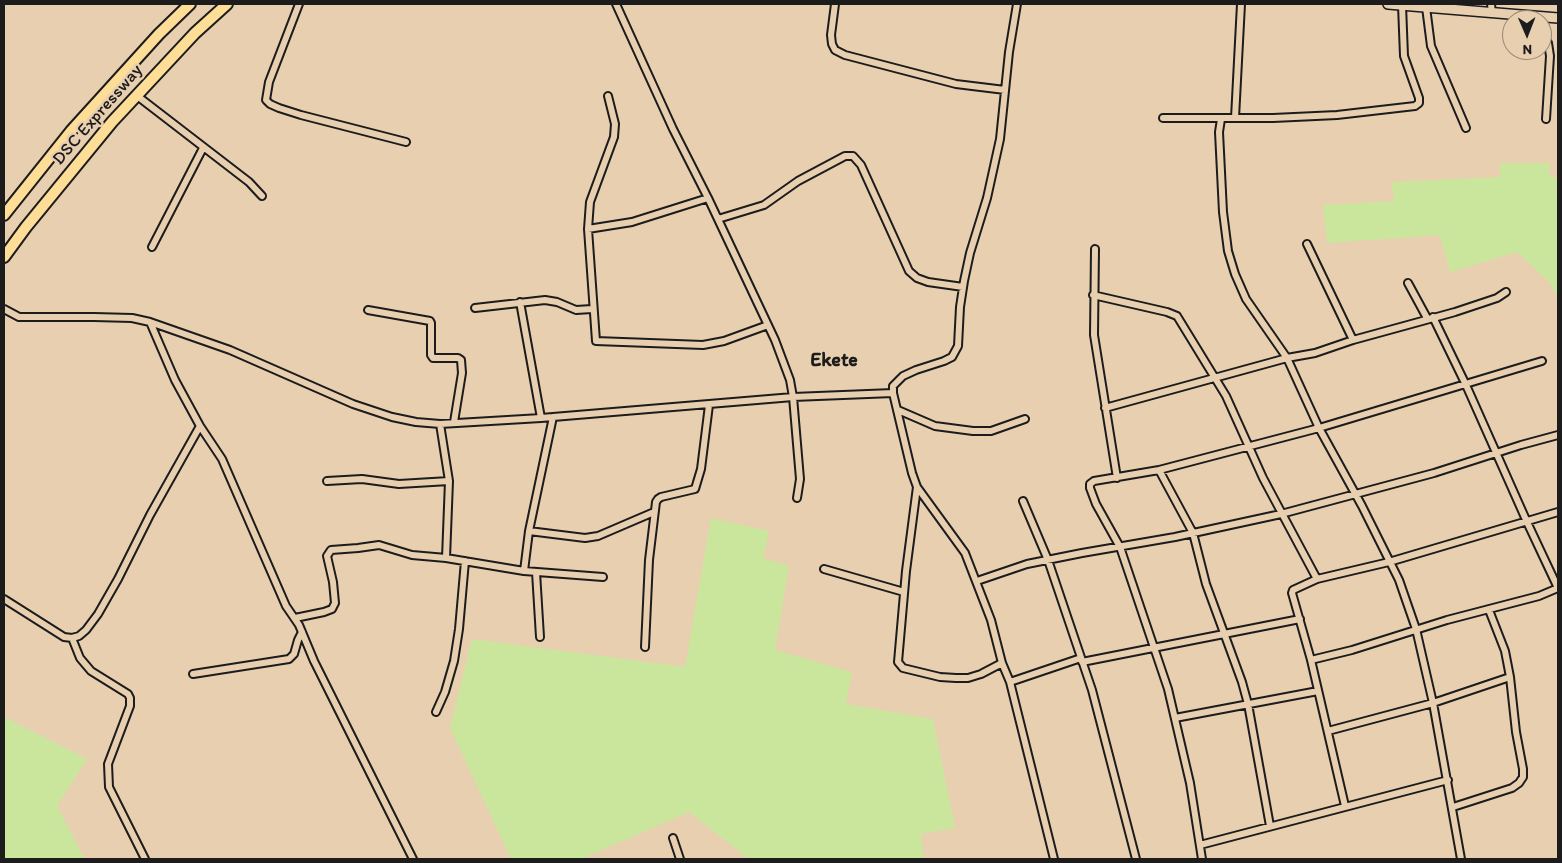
<!DOCTYPE html>
<style>
body{margin:0}
#map{position:relative;width:1562px;height:863px;overflow:hidden;background:#e8cfb0;font-family:Itim,sans-serif}
canvas{display:block}
.frame{position:absolute;inset:0;border:5px solid #1c1c1c;pointer-events:none}
.north{position:absolute;left:1502px;top:10px;width:50px;height:50px;box-sizing:border-box;background:#e8cfb0;border:1px solid #968775;border-radius:50%;rotate:179deg;font-size:14px;font-weight:700;line-height:20px;text-align:center;color:#1c1c1c}
.north::after{content:'';display:block;margin:auto;width:18px;height:22px;background:#1c1c1c;clip-path:polygon(50% 0,100% 100%,50% 72%,0 100%)}
</style>
<div id="map">
<canvas width="1562" height="863"></canvas>
<div class="frame"></div>
<div class="north">N</div>
</div>
<script>
const context = document.querySelector('canvas').getContext('2d');
context.lineJoin = 'round';
function fillPath(path, color) { context.fillStyle = color; context.fill(path, 'evenodd'); }
const shape = rows => new Path2D(rows.map(r => 'M' + r).join(''));
function trace(path, color, width, dash) { context.strokeStyle = color; context.lineWidth = width; context.lineCap = dash ? 'butt' : 'round'; context.setLineDash(dash || []); context.stroke(path); }
function write(font, color, halo, rows, align = 'center') {
  context.font = font + ' Itim,sans-serif'; context.lineWidth = 5; context.setLineDash([]); context.textBaseline = 'middle'; context.strokeStyle = halo; context.fillStyle = color; for (const [text, x, y, turn = 0] of rows) {
    context.save(); context.translate(x, y); context.rotate((+turn || 0) * Math.PI / 180); context.textAlign = isNaN(turn) ? turn : align; if (halo) context.strokeText(text, 0, 0); context.fillText(text, 0, 0); context.restore();
  }
}
fillPath(shape([
 [1500,163,1550,163,1549,175,1558,179,1558,298,1549,282,1517,252,1450,272,1440,235,1327,243,1323,205,1394,201,1392,182,1500,177],
 [711,518,769,531,763,558,789,566,775,650,852,672,846,704,933,719,955,828,921,834,924,859,749,859,689,812,581,859,511,859,450,728,472,639,685,667],
 [4,717,87,759,57,806,85,859,4,859]
]), '#cae69c');
const street = shape([
 [299,4,269,82,266,100,270,104,279,108,301,115,406,142],
 [616,4,673,129,708,198,775,340,790,380,793,397,800,479,797,498],
 [835,4,831,35,832,44,835,50,845,55,956,84,1005,90],
 [1017,4,1009,52,1000,139,987,198,970,253,964,281,960,307,958,346,952,357,944,361,916,370,903,376,893,386,893,393,912,473,917,487,965,553,991,620,1002,663,1010,682,1054,859],
 [1491,4,1492,13],
 [1426,7,1431,46,1466,128],
 [1542,35,1548,43,1550,56,1546,119],
 [136,95,249,182,262,196],
 [608,96,615,124,614,137,590,202,588,229,596,341,703,345,724,341,768,325],
 [1163,118,1273,118,1337,115,1415,106,1419,103,1419,98,1404,56,1402,5],
 [1235,118,1241,4],
 [1221,119,1219,132,1223,212,1228,251,1235,274,1246,299,1287,358,1319,428,1362,506,1399,580,1416,629,1433,703,1461,859],
 [718,219,764,205,798,181,845,156,853,156,861,165,909,271,917,278,928,282,963,287],
 [588,229,632,222,708,198],
 [1307,244,1353,340],
 [152,247,203,148],
 [1095,249,1094,335,1117,478],
 [1408,283,1427,318],
 [1093,295,1167,312,1177,316,1226,396,1263,478,1317,579],
 [520,302,541,418],
 [475,308,545,300,557,302,576,310,592,309],
 [4,309,19,317,94,317,132,318,150,322,230,350,353,404,392,417,416,422,440,424,541,418,793,397,893,393],
 [368,310,430,321,431,323,431,355,433,358,458,358,461,360,462,373,454,422],
 [1433,317,1466,385,1527,522,1558,588],
 [150,322,175,380,200,426,222,459,286,606,299,625,314,661,413,859],
 [1105,408,1287,358,1315,353,1353,340,1455,312,1497,298,1506,292],
 [898,410,935,426,973,431,991,431,1025,419],
 [1159,470,1193,533,1206,584,1242,682,1248,704,1270,826],
 [327,481,362,479,399,484,449,481],
 [917,487,906,571,898,662,903,668,940,677,956,678,968,678,981,674,1002,663],
 [1023,501,1048,560,1092,690,1136,859],
 [529,531,585,538,598,536,654,512],
 [446,558,524,571,603,577],
 [824,569,904,592],
 [524,571,529,531,553,417],
 [536,572,540,637],
 [977,581,1027,564,1082,553,1175,537,1281,514,1434,473,1521,445,1558,435],
 [4,599,64,637,72,638,79,636,86,630,98,614,118,579,150,515,200,426],
 [295,618,324,612,332,609,335,603,333,582,327,556,331,550,358,548,379,545,412,555,446,558,449,481,440,424],
 [72,638,80,658,91,671,128,694,130,698,130,706,108,764,109,787,145,859],
 [645,647,649,560,656,502,658,499,661,497,695,489,701,469,709,405],
 [1311,660,1352,650,1447,620,1539,596,1558,588],
 [1082,662,1300,619],
 [193,674,289,659,294,654,298,640,302,632],
 [1010,682,1081,658],
 [436,712,445,692,454,661,459,629,465,561],
 [1175,718,1318,691],
 [1328,731,1433,703,1510,677],
 [1345,806,1311,660,1292,593,1293,590,1317,579,1389,562,1558,512],
 [1453,807,1512,788,1519,783,1523,777,1523,769,1516,732,1510,677,1505,651,1489,610],
 [673,838,680,859],
 [1200,845,1448,780],
 [1202,859,1190,783,1168,689,1120,547,1096,504,1090,488,1090,484,1094,481,1159,470,1319,428,1542,361]
]);
const secondary = shape([
 [1388,4,1558,18]
]);
const primary = shape([
 [4,215,71,131,159,34,190,4],
 [4,257,26,227,112,122,195,33,227,4]
]);
trace(street, '#1c1c1c', 10);
trace(secondary, '#1c1c1c', 12);
trace(primary, '#1c1c1c', 14);
trace(street, '#e8cfb0', 6);
trace(secondary, '#e8cfb0', 9);
trace(primary, '#fedd96', 10);
write('18px', '#1c1c1c', '#e8cfb0', [
 ["DSC Expressway",98,115,-49]
]);
write('bold 20px', '#1c1c1c', '#e8cfb0', [
 ["Ekete",834,361]
]);
</script>
